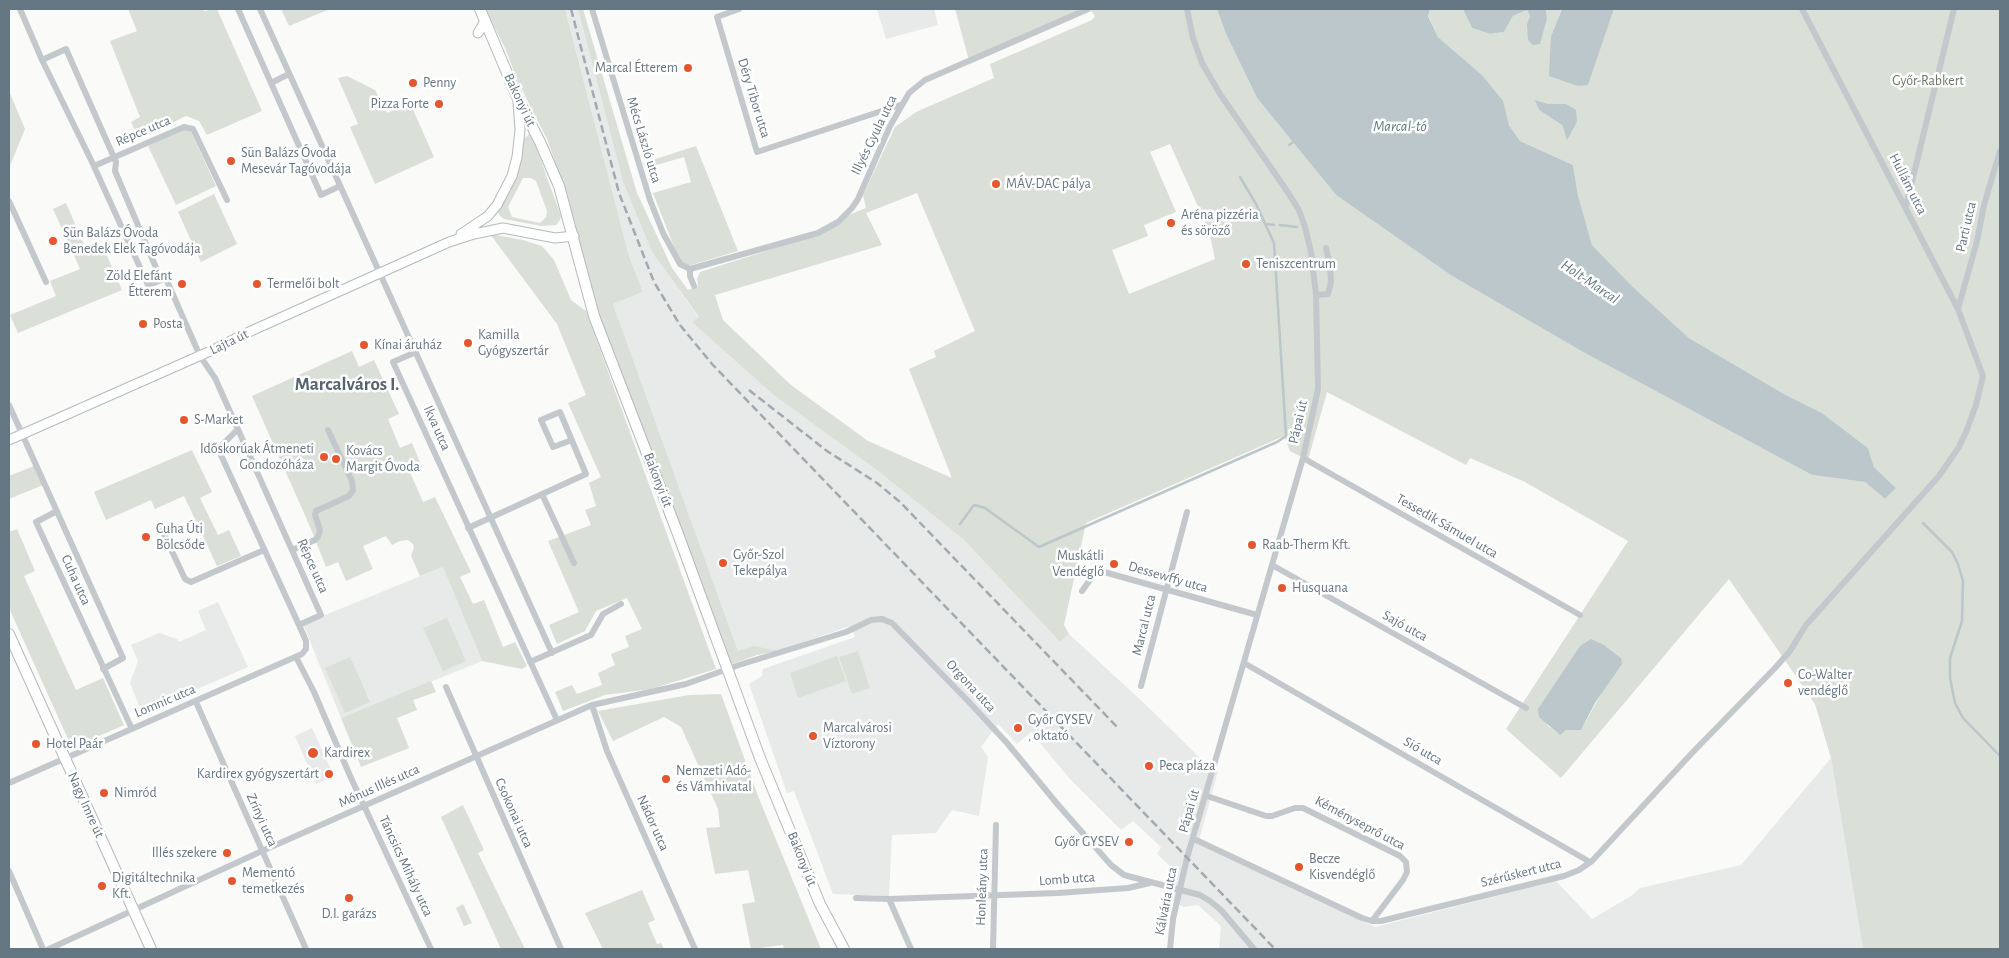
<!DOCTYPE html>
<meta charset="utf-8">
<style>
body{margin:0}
#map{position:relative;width:2009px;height:958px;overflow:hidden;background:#fafaf8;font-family:"Alegreya Sans",sans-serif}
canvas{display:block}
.frame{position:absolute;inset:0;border:10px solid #657683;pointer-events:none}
</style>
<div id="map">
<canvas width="2009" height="958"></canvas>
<div class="frame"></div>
</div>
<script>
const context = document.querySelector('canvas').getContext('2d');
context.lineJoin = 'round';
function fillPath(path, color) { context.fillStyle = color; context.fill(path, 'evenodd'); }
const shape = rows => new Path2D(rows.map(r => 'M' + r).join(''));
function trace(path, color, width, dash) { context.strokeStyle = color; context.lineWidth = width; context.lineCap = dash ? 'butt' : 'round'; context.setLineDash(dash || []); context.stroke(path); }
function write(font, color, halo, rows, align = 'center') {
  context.font = font + ' "Alegreya Sans",sans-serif'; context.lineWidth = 5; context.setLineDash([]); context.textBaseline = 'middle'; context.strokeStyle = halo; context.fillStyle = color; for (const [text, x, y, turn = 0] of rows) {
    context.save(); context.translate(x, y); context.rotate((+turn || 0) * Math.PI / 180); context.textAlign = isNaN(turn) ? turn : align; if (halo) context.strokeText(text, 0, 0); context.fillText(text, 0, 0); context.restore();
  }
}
fillPath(shape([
 [565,9,578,9,623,182,652,252,699,318,692,322,963,539,1060,642,1069,634,1146,705,1202,760,1218,771,1198,844,1375,927,1556,881,1592,919,1631,896,1640,888,1741,865,1831,758,1863,949,1219,949,1221,926,1198,905,1183,907,1166,896,1173,869,1157,854,1161,847,1133,821,1121,830,1070,779,1031,732,1017,744,998,724,981,747,988,757,979,816,952,810,936,833,892,835,889,896,833,894,794,791,787,793,749,684,762,676,763,669,855,637,850,626,778,651,738,651,613,304,643,292,629,256],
 [877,9,934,9,938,25,886,39],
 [443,567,482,661,341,718,303,624],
 [218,602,248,667,142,713,130,683,138,661,131,645,159,633,177,639,179,642,206,630,198,611],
 [312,728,334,776,316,784,295,736]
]), '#e8e9e9');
fillPath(shape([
 [128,9,203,9,204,11,217,9,262,111,207,135,199,121,186,116,139,139,131,122,140,117,110,41,137,31],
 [281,9,330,9,289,26],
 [485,9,565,9,629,256,643,292,613,304,738,651,754,646,778,651,757,655,729,665,592,301,568,197,547,139,519,84,505,48],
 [578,9,583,9,637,193,672,268,688,290,698,286,697,279,700,272,817,235,836,220,866,208,863,195,895,127,916,112,994,78,990,64,1092,20,1095,16,1091,11,970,64,955,9,1217,9,1226,34,1257,98,1336,195,1452,276,1583,352,1812,475,1865,482,1885,499,1896,488,1874,467,1868,448,1822,413,1784,394,1689,338,1632,286,1592,245,1578,195,1573,165,1520,141,1509,125,1502,101,1482,75,1438,37,1428,15,1430,9,1463,9,1472,28,1490,34,1504,32,1513,16,1527,10,1530,16,1527,24,1547,18,1546,9,1562,9,1551,36,1588,84,1614,9,2000,9,2000,949,1863,949,1831,758,1815,704,1729,579,1561,778,1506,729,1628,541,1525,482,1470,458,1466,465,1327,392,1308,460,1290,451,1284,436,1086,523,1064,625,1069,634,1060,642,963,539,873,467,774,395,692,322,699,317,652,252,623,182],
 [1536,100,1549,104,1577,122,1565,134,1562,125,1539,110],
 [1170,144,1209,231,1215,259,1129,294,1112,250,1148,236,1144,225,1176,212,1150,152],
 [917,193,975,331,934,351,936,357,909,369,952,478,868,441,791,385,723,320,715,295,882,245,866,213],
 [1591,640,1604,645,1621,658,1581,730,1566,730,1559,734,1547,725],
 [347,76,375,90,387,113,410,103,434,157,375,184,350,127,358,124,338,78],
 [9,91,25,129,9,168],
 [184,129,191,132,216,186,176,205,148,146],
 [529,134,533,139,561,216,560,220,556,225,541,226,504,219,499,215,498,212,515,176,522,152,524,139],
 [523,178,531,178,536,181,547,211,546,217,540,223,512,217,508,207],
 [696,146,738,251,688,266,679,260,653,193,691,182,684,157,646,168,643,163],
 [214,194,237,244,201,262,178,212],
 [66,203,89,256,105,251,122,290,18,333,10,315,56,296,50,281,80,269,53,209],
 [490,234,523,240,542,246,554,260,571,300,586,311,716,669,651,689,605,695,563,711,555,692,572,685,577,694,602,685,598,673,615,665,611,654,629,647,625,636,642,629,627,598,596,611,585,631,557,644,549,625,579,612,548,541,591,525,585,510,596,506,589,483,601,477,568,403,586,395,557,324],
 [352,351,359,367,374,360,399,414,388,419,400,448,412,443,422,467,410,472,423,502,435,497,471,572,460,577,473,604,484,600,503,647,515,642,527,666,522,669,482,661,443,567,420,576,411,556,414,548,413,544,408,540,400,541,392,545,386,536,363,546,373,569,346,581,338,562,326,567,311,529,252,396],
 [192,450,212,492,200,498,218,535,229,530,241,556,217,566,184,496,155,509,151,500,106,520,94,492],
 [34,466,43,485,9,499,9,476],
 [17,529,35,571,24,576,76,690,103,678,124,725,72,748,9,608,9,532],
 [447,618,466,661,443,671,423,628],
 [858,651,870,688,852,694,839,657],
 [837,656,846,681,798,698,790,673],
 [350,657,370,702,345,713,325,668],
 [431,681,436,692,413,700,417,710,397,718,409,748,361,767,341,718],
 [721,694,758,796,821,949,784,949,783,945,751,949,742,904,755,902,748,870,715,874,706,828,720,827,718,809,681,727,664,717,613,741,598,711,689,695],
 [463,805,484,850,478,853,525,949,501,949,441,817],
 [642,890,655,920,648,923,657,944,661,943,664,949,603,949,585,913],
 [463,904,472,923,464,926,456,908]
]), '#dadfd7');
fillPath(shape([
 [1217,9,1430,9,1428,16,1438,37,1482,75,1503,101,1509,125,1520,141,1573,165,1578,195,1592,245,1632,286,1689,338,1784,394,1822,413,1868,448,1874,467,1896,488,1885,499,1865,482,1812,475,1583,352,1452,276,1336,195,1257,98,1226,34],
 [1463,9,1546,9,1547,18,1540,44,1533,45,1528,40,1527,24,1530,16,1527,10,1513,16,1504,32,1490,34,1472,28],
 [1562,9,1614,9,1588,85,1578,86,1549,76,1551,36],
 [1535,100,1549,104,1566,104,1576,110,1577,122,1567,140,1562,125,1539,110],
 [1591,639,1604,645,1621,658,1622,664,1595,703,1581,730,1566,730,1560,735,1539,717,1538,709,1580,646]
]), '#bbc7cb');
trace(shape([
 [1289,145,1293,142],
 [1266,224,1274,225],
 [1280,225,1297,227],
 [1923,523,1952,552,1958,564,1963,581,1962,621,1950,658,1950,678,1955,703,1963,718,2000,756],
 [960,524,974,505,978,506,985,508,1039,547,1277,442,1286,436,1274,243,1256,204,1240,177]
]), '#bbc7cb', 2.5);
const secondary = shape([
 [478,33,485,21],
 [461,234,488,216,497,205,512,176,517,157,520,130,518,101],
 [9,440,215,349,251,331,449,242,474,234,503,228,555,238,574,236]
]);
const primary = shape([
 [480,9,518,99,540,142,559,186,594,316,678,534,760,758,820,904,844,949],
 [9,634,151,949]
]);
trace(secondary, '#b3babf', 11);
trace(primary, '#b5babe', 12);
trace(shape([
 [20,9,42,60,92,162,148,285,162,280],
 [238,9,321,195,340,186],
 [260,9,552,653],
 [592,9,650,200,663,233,680,264,690,269,818,233,838,222,852,208,858,199,890,126,909,93,925,80,1088,9],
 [739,9,717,17,757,152,900,105],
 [42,60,66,49,116,162,115,171,160,277,167,281,200,356,215,378,321,615,299,625],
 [271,83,289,74],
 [94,166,184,127,193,129,227,200],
 [9,201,46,282],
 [1906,206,1954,9],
 [690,269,690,276,694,286],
 [1316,295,1328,294,1331,282,1330,265,1326,248],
 [1958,309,1977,241,1984,205,2000,151],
 [416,352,393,362,557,720],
 [9,405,123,658,103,669],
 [1303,458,1580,615],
 [542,494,574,563],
 [57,511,36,522,132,729],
 [468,528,586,474,560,412,541,420,553,447,572,440],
 [162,530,185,579,191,582,264,550],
 [292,550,315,540,318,537,320,530,315,515,316,511,349,496,353,490,352,481,328,430],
 [1272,565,1526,708],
 [1082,591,1097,570,1257,615],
 [296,657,314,692,351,778,431,949],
 [530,662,591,635,603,614,621,604],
 [1244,663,1590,862],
 [1141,686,1187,512],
 [446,687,561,949],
 [196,702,306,949],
 [592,705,607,751,695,949],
 [9,783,302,654,306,649,306,641,299,625,220,453,221,446,238,429],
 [1207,796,1266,816,1272,816,1295,808,1303,808,1400,856,1406,862,1407,872,1403,880,1372,921],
 [1194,839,1362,918,1372,921,1381,921,1564,876,1579,870,1592,861,1692,753,1775,668,1790,651,1806,625,1939,476,1959,447,1966,432,1976,405,1983,376,1958,309,1802,9],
 [9,871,43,949],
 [856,898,889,899,1058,893,1128,888,1150,883],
 [889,899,911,949],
 [49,949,262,851,592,705,686,684,739,665,846,632,871,620,882,619,892,623,969,702,1007,743,1059,806,1111,865,1124,875,1200,895,1210,901,1221,910,1254,949],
 [993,949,996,825],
 [1170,949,1173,919,1187,858,1303,458,1318,389,1316,295,1311,252,1305,227,1299,210,1287,191,1220,94,1202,63,1193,38,1187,9]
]), '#c3c8cc', 6);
trace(secondary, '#fff', 9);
trace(primary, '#fff', 10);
trace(shape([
 [571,9,619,193,654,282,680,325,712,364,1275,949],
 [749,390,827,451,877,483,900,502,1119,729]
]), '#a2aab0', 2.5, [8, 4]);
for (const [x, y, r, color] of [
 [688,68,5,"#e4572e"],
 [413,83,5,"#e4572e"],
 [439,104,5,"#e4572e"],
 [231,161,5,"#e4572e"],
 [996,184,5,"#e4572e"],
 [1171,223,5,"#e4572e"],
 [53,241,5,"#e4572e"],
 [1246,264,5,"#e4572e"],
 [182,284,5,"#e4572e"],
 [257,284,5,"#e4572e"],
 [143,324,5,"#e4572e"],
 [468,343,5,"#e4572e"],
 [364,345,5,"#e4572e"],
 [184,420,5,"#e4572e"],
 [324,457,5,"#e4572e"],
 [336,459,5,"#e4572e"],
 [146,537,5,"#e4572e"],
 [1252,545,5,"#e4572e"],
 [723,563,5,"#e4572e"],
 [1114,564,5,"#e4572e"],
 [1282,588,5,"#e4572e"],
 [1788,683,5,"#e4572e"],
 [1018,728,5,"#e4572e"],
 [813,736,5,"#e4572e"],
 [36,744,5,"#e4572e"],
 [313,753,6,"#e4572e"],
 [1149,766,5,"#e4572e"],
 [329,774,5,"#e4572e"],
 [666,779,5,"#e4572e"],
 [104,793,5,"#e4572e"],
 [1129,842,5,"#e4572e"],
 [227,853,5,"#e4572e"],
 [1299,867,5,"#e4572e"],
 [232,881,5,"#e4572e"],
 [102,886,5,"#e4572e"],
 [349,898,5,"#e4572e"]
]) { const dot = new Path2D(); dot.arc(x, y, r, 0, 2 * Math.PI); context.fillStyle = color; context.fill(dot); trace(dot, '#fff', 2); }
write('14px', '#657683', '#fff', [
 ["Marcal Étterem",678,68,"right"],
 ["Penny",423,83],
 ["Pizza Forte",429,104,"right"],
 ["Sün Balázs Óvoda",241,153],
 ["Mesevár Tagóvodája",241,169],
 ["MÁV-DAC pálya",1006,184],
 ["Aréna pizzéria",1181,215],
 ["és söröző",1181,231],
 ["Sün Balázs Óvoda",63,233],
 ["Benedek Elek Tagóvodája",63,249],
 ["Teniszcentrum",1256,264],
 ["Zöld Elefánt",172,276,"right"],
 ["Étterem",172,292,"right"],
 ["Termelői bolt",267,284],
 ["Posta",153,324],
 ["Kamilla",478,335],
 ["Gyógyszertár",478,351],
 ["Kínai áruház",374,345],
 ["S-Market",194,420],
 ["Időskorúak Átmeneti",314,449,"right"],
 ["Gondozóháza",314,465,"right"],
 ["Kovács",346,451],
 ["Margit Óvoda",346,467],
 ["Cuha Úti",156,529],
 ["Bölcsőde",156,545],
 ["Raab-Therm Kft.",1262,545],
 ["Győr-Szol",733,555],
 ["Tekepálya",733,571],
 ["Muskátli",1104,556,"right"],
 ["Vendéglő",1104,572,"right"],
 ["Husquana",1292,588],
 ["Co-Walter",1798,675],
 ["vendéglő",1798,691],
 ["Győr GYSEV",1028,720],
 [", oktató",1028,736],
 ["Marcalvárosi",823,728],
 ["Víztorony",823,744],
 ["Hotel Paár",46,744],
 ["Kardirex",324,753],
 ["Peca pláza",1159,766],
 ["Nemzeti Adó-",676,771],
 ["és Vámhivatal",676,787],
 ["Kardirex gyógyszertárt",319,774,"right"],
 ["Nimród",114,793],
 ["Győr GYSEV",1119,842,"right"],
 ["Illés szekere",217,853,"right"],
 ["Becze",1309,859],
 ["Kisvendéglő",1309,875],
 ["Mementó",242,873],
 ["temetkezés",242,889],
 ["Digitáltechnika",112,878],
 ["Kft.",112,894],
 ["D.I. garázs",349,914,"center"]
], 'left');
write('14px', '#687a64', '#fff', [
 ["Győr-Rabkert",1928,81]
]);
write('14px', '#657683', '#fff', [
 ["Déry Tibor utca",754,98,73],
 ["Bakonyi út",520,100,65],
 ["Répce utca",143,131,-23],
 ["Illyés Gyula utca",874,135,-64],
 ["Mécs László utca",644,140,73],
 ["Hullám utca",1908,184,63],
 ["Parti utca",1966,227,-77],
 ["Lajta út",229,342,-26],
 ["Pápai út",1298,422,-77],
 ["Ikva utca",437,428,66],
 ["Bakonyi út",658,480,69],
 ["Tessedik Sámuel utca",1447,526,30],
 ["Répce utca",313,566,66],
 ["Dessewffy utca",1168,577,16],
 ["Cuha utca",76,580,66],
 ["Marcal utca",1144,625,-76],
 ["Sajó utca",1405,626,29],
 ["Orgona utca",971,686,47],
 ["Lomnic utca",165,701,-23],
 ["Sió utca",1423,751,30],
 ["Mónus Illés utca",379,786,-24],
 ["Nagy Imre út",86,805,66],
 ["Pápai út",1189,811,-74],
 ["Csokonai utca",514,813,66],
 ["Zrínyi utca",262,820,66],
 ["Nádor utca",653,823,66],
 ["Kéményseprő utca",1360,823,28],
 ["Bakonyi út",802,859,68],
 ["Táncsics Mihály utca",406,866,65],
 ["Szérűskert utca",1521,873,-14],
 ["Lomb utca",1067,879,-4],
 ["Honleány utca",982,887,-88],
 ["Kálvária utca",1166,901,-79]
]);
write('italic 15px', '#60757c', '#fff', [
 ["Marcal-tó",1400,126],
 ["Holt-Marcal",1590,282,34]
]);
write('bold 19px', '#57646e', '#fff', [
 ["Marcalváros I.",347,384]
]);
</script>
